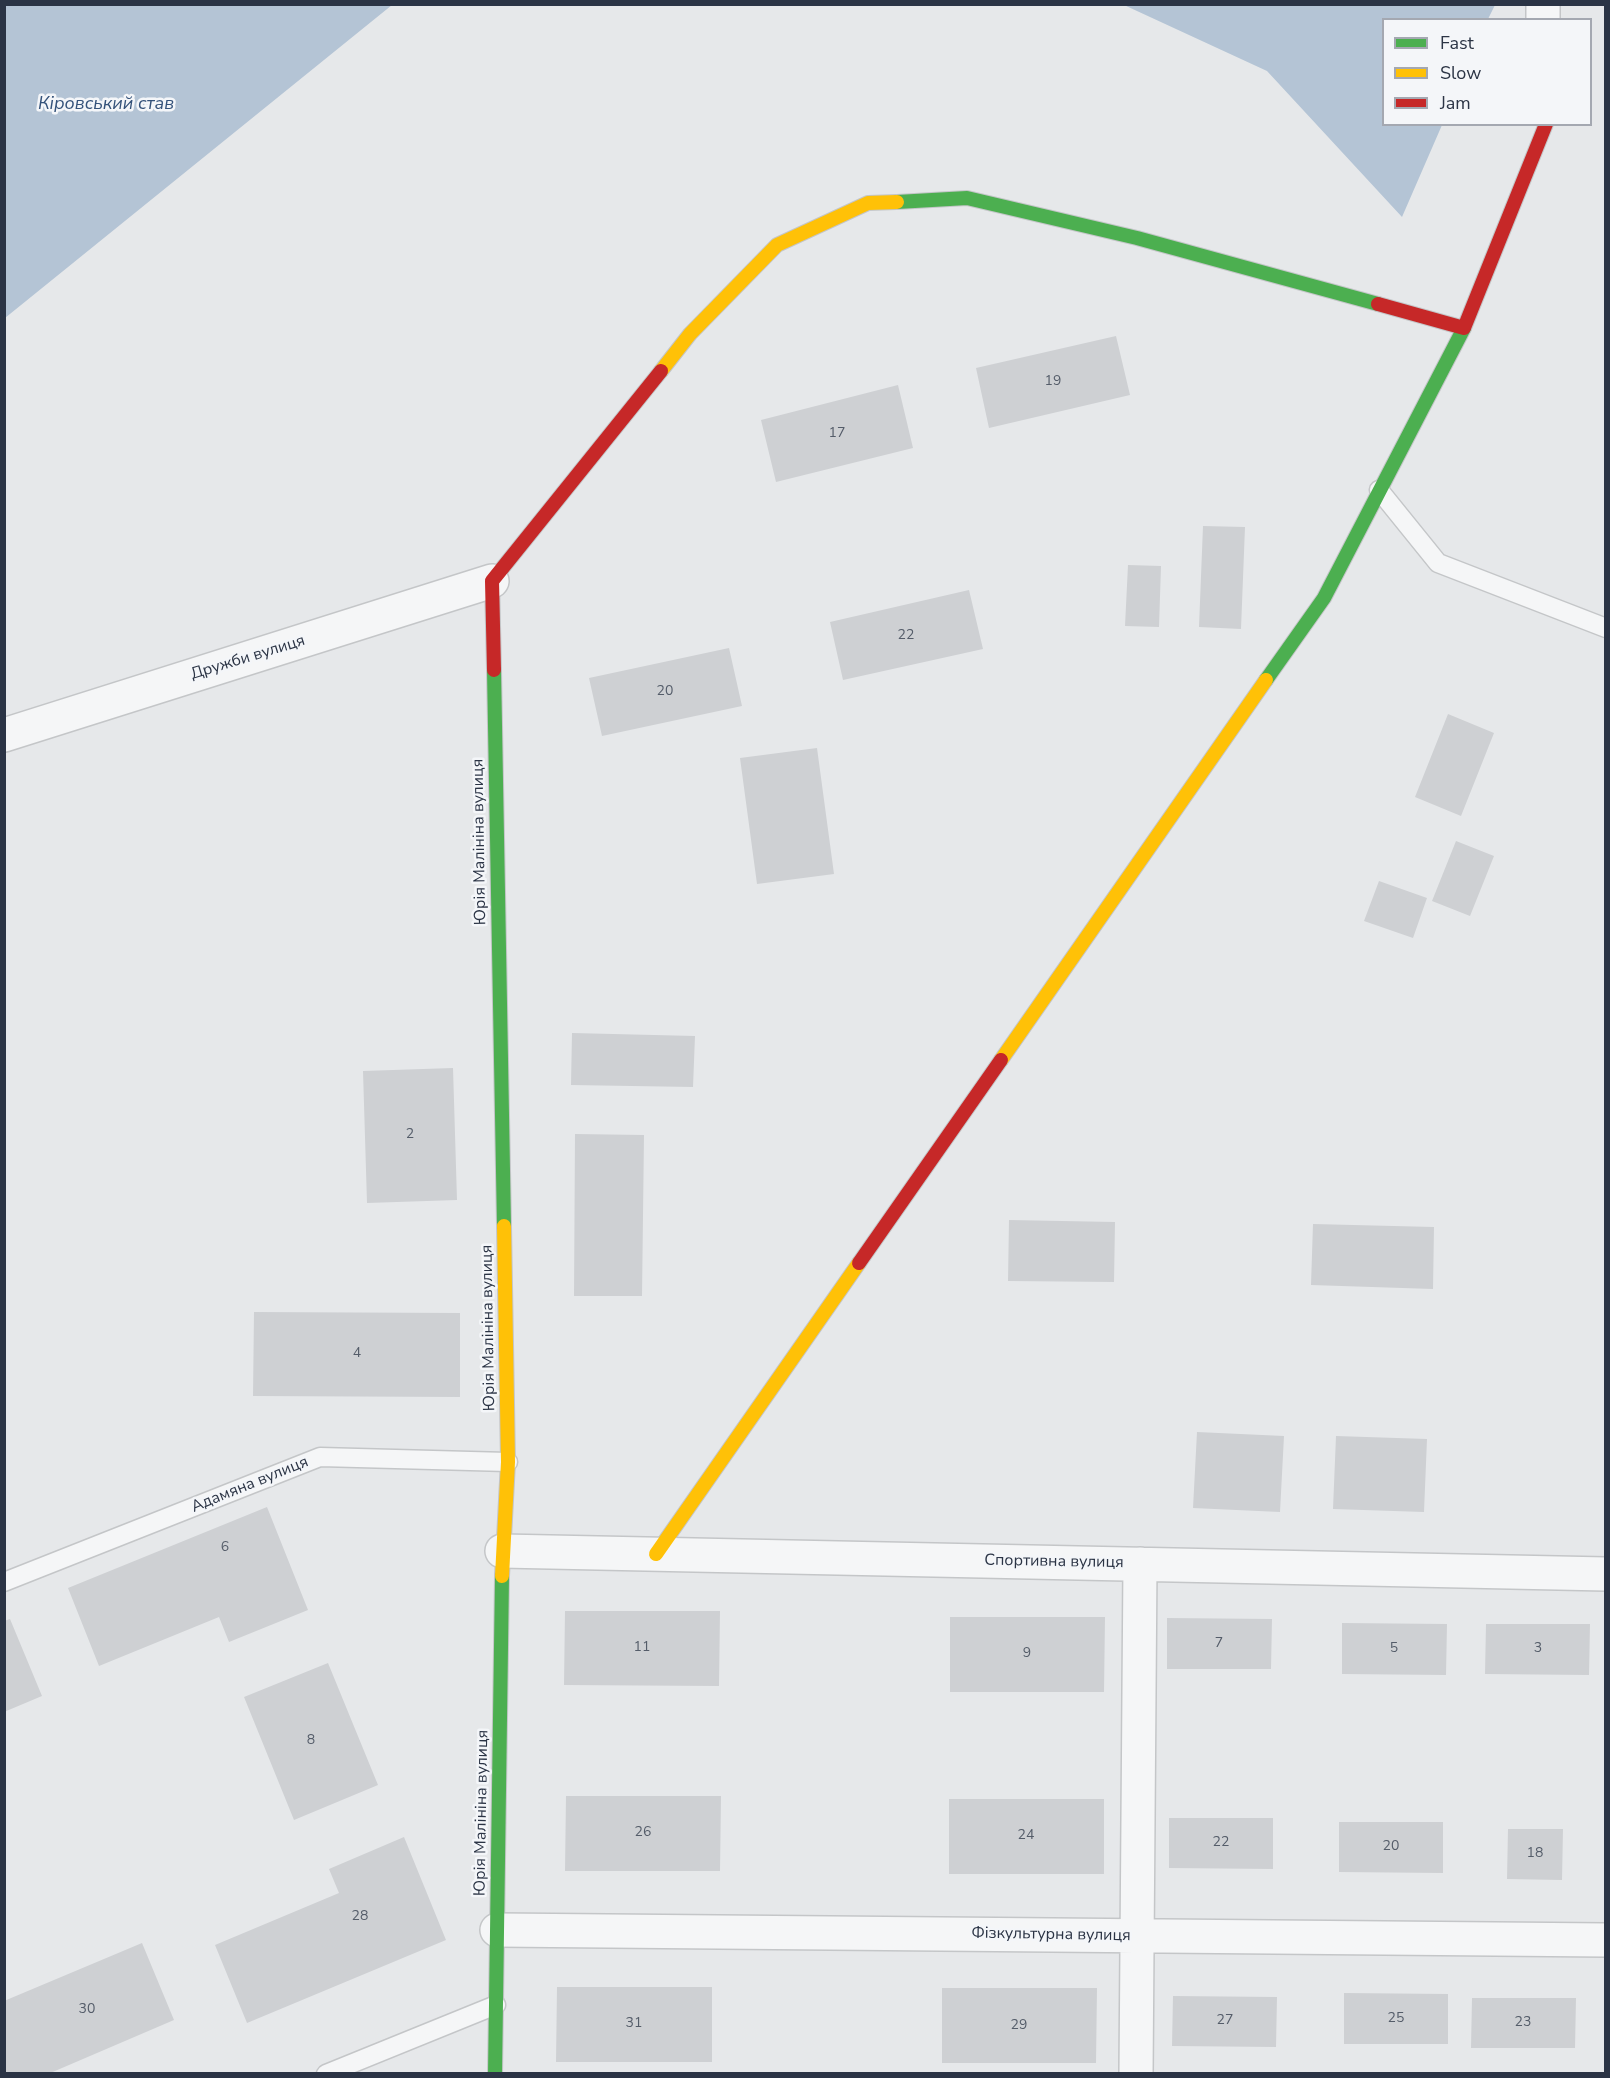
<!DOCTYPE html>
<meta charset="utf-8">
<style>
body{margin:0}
#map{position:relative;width:1610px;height:2078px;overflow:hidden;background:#e6e8ea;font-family:"Nunito Sans",sans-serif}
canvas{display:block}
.frame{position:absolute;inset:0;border:6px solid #2b3445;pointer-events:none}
.legend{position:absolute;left:1382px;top:18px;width:210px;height:108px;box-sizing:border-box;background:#f4f6f9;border:2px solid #a4a8b1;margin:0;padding:8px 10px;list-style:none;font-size:18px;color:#2b3445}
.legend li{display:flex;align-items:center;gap:12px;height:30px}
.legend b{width:30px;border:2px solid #a4a8b1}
</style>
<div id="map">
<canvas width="1610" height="2078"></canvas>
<div class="frame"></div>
<ul class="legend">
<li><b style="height:8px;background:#4caf50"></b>Fast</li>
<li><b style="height:8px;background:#ffc107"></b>Slow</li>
<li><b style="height:8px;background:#c62828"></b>Jam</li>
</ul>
</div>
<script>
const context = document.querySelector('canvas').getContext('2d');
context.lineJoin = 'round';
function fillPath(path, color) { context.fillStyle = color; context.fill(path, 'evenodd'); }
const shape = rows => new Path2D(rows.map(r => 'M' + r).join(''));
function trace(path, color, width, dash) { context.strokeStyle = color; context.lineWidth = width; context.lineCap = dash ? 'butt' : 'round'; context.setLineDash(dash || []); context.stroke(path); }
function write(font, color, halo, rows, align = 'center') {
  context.font = font + ' "Nunito Sans",sans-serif'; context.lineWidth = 5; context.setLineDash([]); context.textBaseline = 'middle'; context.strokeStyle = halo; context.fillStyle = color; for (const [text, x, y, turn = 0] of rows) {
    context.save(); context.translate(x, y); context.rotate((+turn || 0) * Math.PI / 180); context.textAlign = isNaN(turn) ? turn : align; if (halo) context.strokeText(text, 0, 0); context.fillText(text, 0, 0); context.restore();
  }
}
fillPath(shape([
 [5,4,392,4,392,5,5,318],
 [1124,5,1495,5,1488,19,1384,20,1384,124,1442,125,1402,217,1267,71]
]), '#b4c4d5');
fillPath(shape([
 [1116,336,1130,395,989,428,976,368],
 [898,385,913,448,776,482,761,420],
 [1203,526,1245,527,1241,629,1199,627],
 [1128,565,1161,566,1159,627,1125,626],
 [969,590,983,649,843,680,830,622],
 [729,648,742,706,602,736,589,678],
 [1448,714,1494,733,1461,816,1415,797],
 [817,748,834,874,757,884,740,758],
 [1456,841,1494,856,1470,916,1432,901],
 [1379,881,1427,898,1413,938,1364,921],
 [572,1033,695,1036,693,1087,571,1085],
 [453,1068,457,1200,367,1203,363,1071],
 [575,1134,644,1135,642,1296,574,1296],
 [1009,1220,1115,1222,1114,1282,1008,1281],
 [1313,1224,1434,1227,1433,1289,1311,1285],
 [254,1312,460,1313,460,1397,253,1396],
 [1197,1432,1284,1436,1280,1512,1193,1508],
 [1336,1436,1427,1439,1424,1512,1333,1509],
 [267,1507,308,1610,229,1642,219,1617,99,1666,68,1588],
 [565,1611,720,1611,719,1686,564,1685],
 [950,1617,1105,1617,1104,1692,950,1692],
 [1167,1618,1272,1619,1271,1669,1167,1669],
 [10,1619,42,1696,4,1712,4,1621],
 [1342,1623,1447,1624,1446,1675,1342,1674],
 [1486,1624,1590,1624,1589,1675,1485,1674],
 [328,1663,378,1785,294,1820,244,1697],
 [566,1796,721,1796,720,1871,565,1871],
 [949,1799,1104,1799,1104,1874,949,1874],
 [1169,1818,1273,1818,1273,1869,1169,1868],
 [1339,1822,1443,1822,1443,1873,1339,1872],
 [1508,1829,1563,1829,1562,1880,1507,1879],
 [404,1837,446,1940,247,2023,215,1945,339,1893,329,1869],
 [142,1943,174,2020,48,2074,4,2074,4,2001],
 [557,1987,712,1987,712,2062,556,2062],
 [942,1988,1097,1988,1096,2063,942,2063],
 [1344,1993,1448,1994,1448,2044,1344,2044],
 [1173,1996,1277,1997,1276,2047,1172,2046],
 [1472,1998,1576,1998,1575,2048,1471,2048]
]), '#ced0d3');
const lane = shape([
 [1379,490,1438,563,1606,628],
 [4,1582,320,1457,508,1462],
 [326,2074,496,2005]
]);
const street = shape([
 [1543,4,1543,20],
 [4,735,492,581],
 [502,1551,1606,1574],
 [497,1930,1606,1940],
 [1136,2074,1140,1564]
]);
const fast = shape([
 [897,202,967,198,1137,238,1378,304],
 [494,670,504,1226],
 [1266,680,1324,598,1464,328],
 [495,2074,502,1576]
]);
const slow = shape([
 [661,371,690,334,777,245,868,203,897,202],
 [1001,1060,1266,680],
 [656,1554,859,1263],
 [502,1576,508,1462,504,1226]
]);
const jam = shape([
 [1378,304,1464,328,1546,124],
 [494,670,492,581,661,371],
 [859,1263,1001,1060]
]);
trace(lane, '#c4c6c8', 21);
trace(street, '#c4c6c8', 36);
trace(fast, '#c4c6c8', 16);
trace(slow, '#c4c6c8', 16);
trace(jam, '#c4c6c8', 16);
trace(lane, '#f5f6f7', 18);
trace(street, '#f5f6f7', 33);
trace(fast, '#4caf50', 14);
trace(slow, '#ffc107', 14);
trace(jam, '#c62828', 14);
write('14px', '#545c69', null, [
 ["19",1053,382],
 ["17",837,434],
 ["22",906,636],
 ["20",665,692],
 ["2",410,1135],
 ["4",357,1354],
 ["6",225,1548],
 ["7",1219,1644],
 ["11",642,1648],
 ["5",1394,1649],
 ["3",1538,1649],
 ["9",1027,1654],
 ["8",311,1741],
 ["26",643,1833],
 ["24",1026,1836],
 ["22",1221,1843],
 ["20",1391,1847],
 ["18",1535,1854],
 ["28",360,1917],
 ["30",87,2010],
 ["25",1396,2019],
 ["27",1225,2021],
 ["23",1523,2023],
 ["31",634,2024],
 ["29",1019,2026]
]);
write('16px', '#2b3445', '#f4f6f9', [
 ["Дружби вулиця",248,658,-17],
 ["Юрія Малініна вулиця",480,842,-91],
 ["Юрія Малініна вулиця",489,1328,-91],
 ["Адамяна вулиця",250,1485,-22],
 ["Спортивна вулиця",1054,1562,1],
 ["Юрія Малініна вулиця",482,1813,-89],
 ["Фiзкультурна вулиця",1051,1935,1]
]);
write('italic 18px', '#34527a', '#f4f6f9', [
 ["Кіровський став",106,105]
]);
</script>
